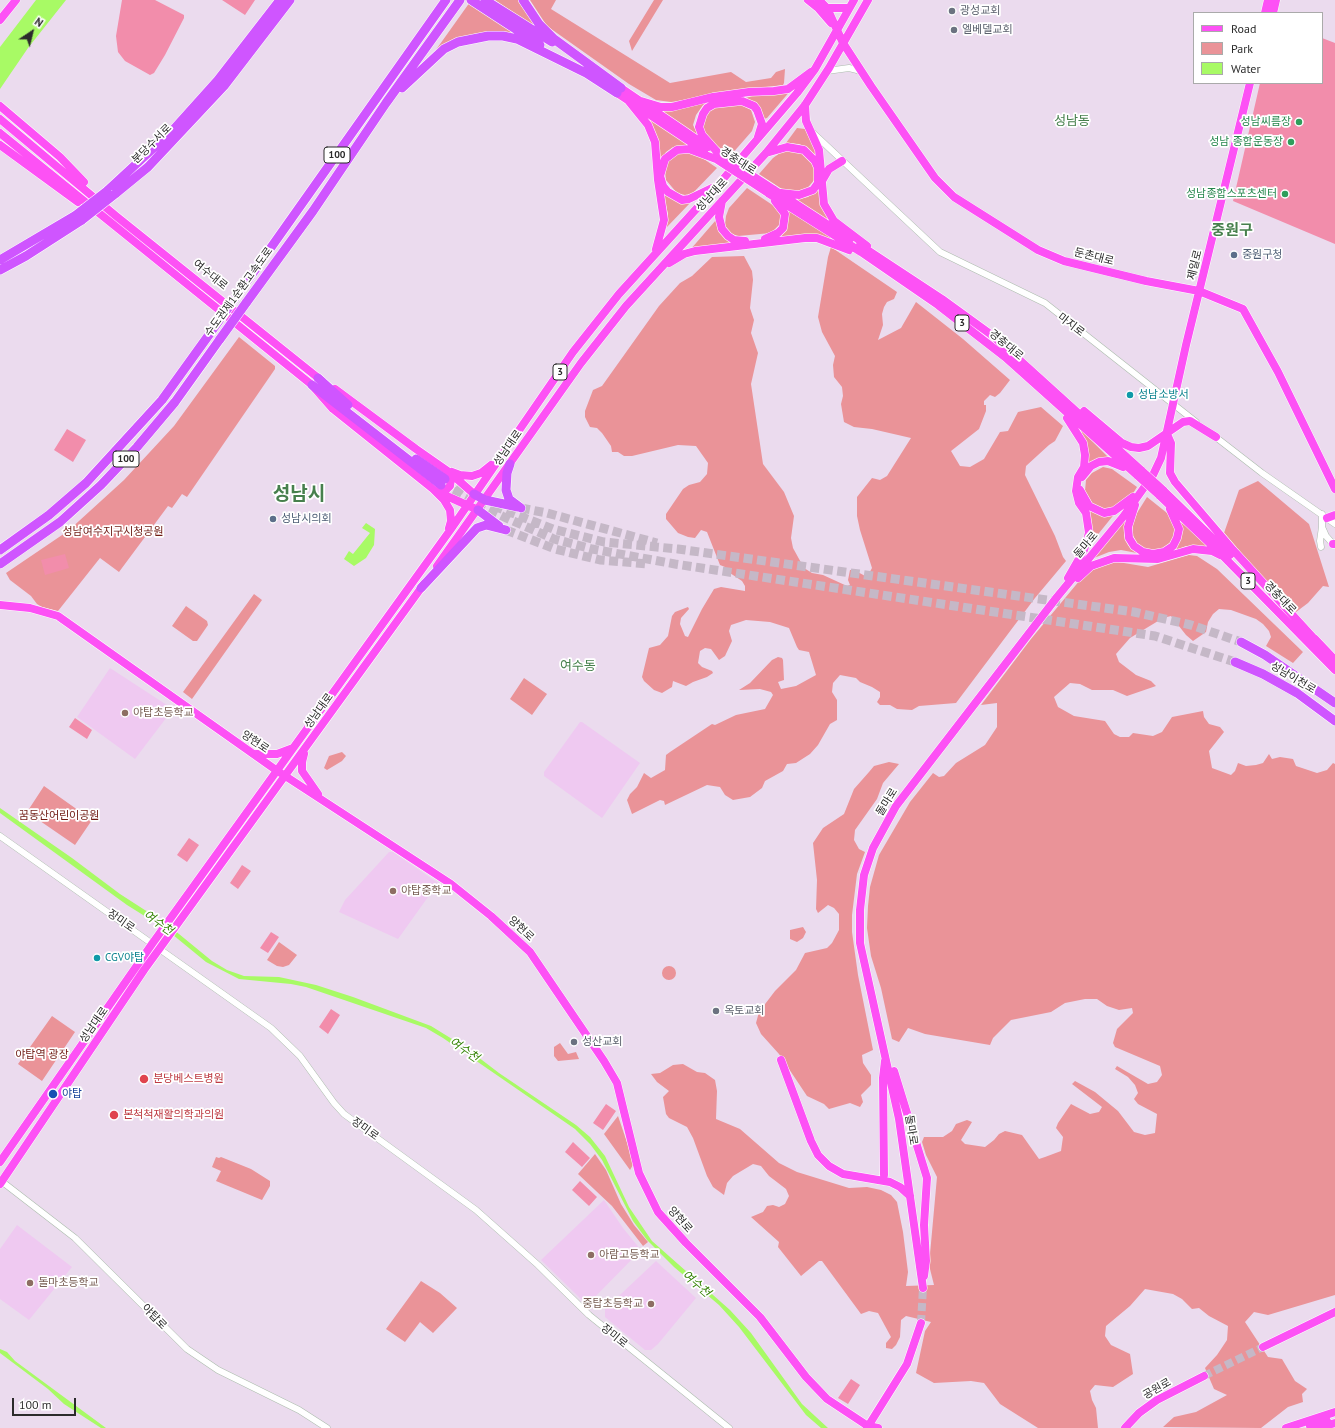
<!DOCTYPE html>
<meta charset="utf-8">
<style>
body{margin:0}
#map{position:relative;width:1335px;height:1428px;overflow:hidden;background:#ebdbee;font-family:"PT Sans",sans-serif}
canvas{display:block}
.legend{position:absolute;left:1193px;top:12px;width:130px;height:72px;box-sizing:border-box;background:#fff;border:1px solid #aaa;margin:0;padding:5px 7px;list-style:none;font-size:12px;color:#2b2b2b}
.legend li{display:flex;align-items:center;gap:8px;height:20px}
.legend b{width:20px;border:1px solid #aaa}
.north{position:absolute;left:12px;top:12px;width:40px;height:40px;-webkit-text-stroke:3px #fff;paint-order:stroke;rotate:35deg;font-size:11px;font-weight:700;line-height:16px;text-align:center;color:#2b2b2b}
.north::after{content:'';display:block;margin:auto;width:14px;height:18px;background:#2b2b2b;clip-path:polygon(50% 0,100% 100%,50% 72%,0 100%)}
.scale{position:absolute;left:12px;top:1398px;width:64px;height:18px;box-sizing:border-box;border:2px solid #2b2b2b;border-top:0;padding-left:5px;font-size:12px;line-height:14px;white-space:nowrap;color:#2b2b2b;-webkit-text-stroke:3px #fff;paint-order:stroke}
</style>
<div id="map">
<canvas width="1335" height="1428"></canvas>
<ul class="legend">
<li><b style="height:5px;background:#fd51f5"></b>Road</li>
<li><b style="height:11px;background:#ea9398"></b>Park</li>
<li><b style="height:11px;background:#a8fa65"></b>Water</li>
</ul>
<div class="north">N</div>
<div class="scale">100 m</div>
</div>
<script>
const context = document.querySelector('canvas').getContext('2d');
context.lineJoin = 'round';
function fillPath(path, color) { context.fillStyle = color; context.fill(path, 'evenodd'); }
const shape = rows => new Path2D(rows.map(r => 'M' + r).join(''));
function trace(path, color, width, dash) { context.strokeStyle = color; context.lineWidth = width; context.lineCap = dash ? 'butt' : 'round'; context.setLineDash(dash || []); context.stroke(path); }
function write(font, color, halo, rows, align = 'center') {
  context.font = font + ' "PT Sans","Noto Sans KR",sans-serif'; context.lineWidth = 3.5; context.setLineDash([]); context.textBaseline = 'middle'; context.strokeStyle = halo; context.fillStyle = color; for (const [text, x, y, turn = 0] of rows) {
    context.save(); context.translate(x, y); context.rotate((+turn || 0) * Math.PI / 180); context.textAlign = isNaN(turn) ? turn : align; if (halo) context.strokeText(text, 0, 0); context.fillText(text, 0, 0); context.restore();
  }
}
fillPath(shape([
 [110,668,173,709,135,759,77,717],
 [580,722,582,722,640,763,602,818,544,776,544,772],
 [389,852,393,852,438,883,398,939,339,912,345,900],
 [604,1200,623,1228,641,1250,591,1301,583,1301,541,1260],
 [17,1225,72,1267,29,1320,0,1299,0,1249],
 [656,1261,696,1298,658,1344,651,1350,645,1350,605,1317,605,1309]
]), '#efc9f1');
fillPath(shape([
 [495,0,518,0,542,32],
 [530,0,556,0,551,9,670,83,731,72,746,82,771,78,776,72,785,69,784,83,783,85,750,89,671,102,656,100,629,84,547,26],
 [654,0,663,0,632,51,629,41],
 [470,2,520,37,483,33,474,34,451,42,428,61],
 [791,90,767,118,763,119,761,110,754,102,746,98,758,94],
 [713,100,703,105,696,115,693,125,699,137,656,108],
 [740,104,751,110,755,122,752,131,731,155,711,142,704,133,703,126,707,111,713,107],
 [644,112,693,146,673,147,666,152,659,164],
 [797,128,805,129,811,141,818,147,821,170,808,148,799,144,786,143],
 [787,151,797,151,803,154,815,166,815,179,805,191,795,192,785,191,759,174,773,158,780,153],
 [681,152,695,153,717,168,692,194,685,195,677,193,666,180,665,171,668,162,674,155],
 [821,181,833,224,790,198,799,199,808,197,815,190],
 [747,188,777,208,781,216,782,222,771,233,738,236,729,233,725,225,726,216,729,208],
 [662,189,691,202,666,228,668,214],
 [785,209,837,240,824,237,775,239],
 [716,220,738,243,690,250],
 [831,247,897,292,894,299,887,302,884,307,882,314,883,325,878,340,901,328,916,302,963,339,1010,380,1000,393,995,397,990,395,984,401,984,405,986,405,986,411,979,429,951,451,960,466,970,467,984,459,1000,432,1008,431,1018,412,1041,407,1063,426,1055,441,1049,445,1026,466,1025,475,1055,536,1063,557,1066,561,1035,598,956,703,919,706,912,710,897,709,890,705,880,705,877,702,880,697,880,692,872,687,860,682,856,678,840,675,833,683,832,692,837,700,837,720,830,724,818,745,810,754,796,763,787,764,783,771,765,781,762,788,750,797,733,800,725,795,720,787,707,785,665,805,664,801,660,800,632,814,627,800,630,794,637,787,644,773,651,778,665,770,666,755,670,752,712,724,715,725,736,715,765,709,773,695,771,692,760,689,739,690,750,683,772,660,778,657,782,658,783,660,784,680,778,682,781,689,796,686,816,675,809,652,799,650,797,647,789,628,770,622,746,620,731,625,729,631,732,641,725,656,719,660,711,649,705,648,700,651,698,663,702,667,712,671,713,673,707,677,693,682,686,686,673,681,672,687,662,693,654,690,644,681,642,677,649,648,660,645,668,636,672,616,675,612,688,607,689,609,681,618,680,624,685,636,688,637,702,609,714,589,721,587,745,591,745,586,742,581,727,571,725,567,720,565,707,532,701,530,695,538,688,537,678,533,666,519,666,514,683,489,689,485,700,482,707,474,708,463,696,446,678,445,632,456,624,456,618,452,612,452,611,446,602,433,597,428,590,427,585,417,585,411,593,390,602,386,659,306,680,283,692,276,712,257,744,256,752,271,753,280,750,308,754,320,751,333,758,353,751,384,763,464,784,492,794,516,791,538,793,548,804,568,812,573,823,575,847,586,850,585,848,580,850,570,854,570,867,577,872,568,860,530,857,516,857,497,872,478,880,480,887,476,911,438,872,429,854,427,844,422,841,404,843,396,842,387,834,377,833,365,835,356,822,332,818,317,828,257],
 [239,337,275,366,275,369,187,497,182,494,172,508,168,506,119,572,100,558,58,611,42,607,37,604,31,596,10,580,6,573,68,531,124,480,174,426],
 [1081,430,1109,458,1085,467,1085,444],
 [1103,467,1112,469,1137,487,1130,498,1107,511,1093,504,1085,491,1086,480,1092,473],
 [1258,481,1309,524,1329,587,1323,586,1308,603,1296,612,1283,601,1224,533,1239,490],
 [1147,497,1167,513,1173,520,1176,529,1175,537,1164,549,1155,551,1145,549,1137,543,1132,534,1133,524,1137,513],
 [1084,507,1116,512,1087,548],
 [1127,518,1124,535,1128,545,1137,553,1121,550,1109,552,1094,558],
 [1179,521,1199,536,1215,550,1186,546,1169,553],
 [1189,555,1197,556,1217,569,1303,652,1293,663,1266,646,1271,637,1269,631,1263,624,1256,619,1231,610,1219,609,1213,614,1208,622,1206,632,1193,641,1186,635,1171,616,1163,618,1130,638,1116,654,1119,662,1136,675,1151,681,1156,686,1127,696,1113,690,1092,690,1080,684,1070,683,1054,697,1058,707,1074,716,1105,721,1114,734,1120,737,1129,737,1133,733,1153,736,1162,732,1172,717,1203,711,1204,717,1209,724,1220,727,1224,732,1209,751,1212,768,1231,775,1235,771,1238,763,1246,766,1256,765,1263,763,1269,754,1272,759,1280,757,1293,759,1296,766,1317,773,1327,770,1333,763,1335,764,1335,1295,1268,1315,1254,1312,1245,1322,1268,1357,1282,1359,1295,1381,1307,1389,1302,1394,1303,1402,1288,1407,1261,1428,1163,1427,1174,1417,1196,1412,1227,1395,1214,1389,1205,1368,1217,1355,1227,1340,1228,1326,1209,1316,1199,1308,1192,1309,1182,1299,1173,1294,1145,1289,1130,1306,1106,1326,1105,1336,1111,1345,1130,1354,1133,1374,1113,1387,1095,1385,1090,1391,1092,1400,1096,1408,1098,1428,1038,1428,1000,1404,984,1383,971,1381,934,1383,916,1373,925,1331,931,1322,906,1316,901,1320,900,1337,896,1345,892,1349,886,1348,886,1343,891,1337,878,1313,869,1311,861,1314,822,1261,819,1261,801,1276,778,1247,779,1242,751,1217,763,1212,767,1206,773,1205,779,1207,785,1204,789,1196,786,1189,769,1176,761,1166,753,1164,733,1176,727,1183,724,1195,713,1187,707,1176,693,1138,687,1127,669,1118,666,1114,663,1097,669,1091,657,1082,651,1074,660,1073,673,1065,683,1064,697,1072,705,1073,715,1080,717,1091,716,1119,740,1129,779,1163,797,1172,849,1188,867,1187,881,1190,891,1195,897,1202,903,1232,908,1272,906,1286,934,1285,929,1265,937,1177,926,1155,922,1142,924,1137,943,1137,952,1131,956,1124,967,1120,972,1122,961,1140,965,1144,985,1147,994,1140,999,1134,1005,1131,1022,1135,1039,1159,1045,1157,1061,1151,1063,1137,1056,1128,1058,1123,1071,1104,1090,1114,1099,1112,1102,1107,1072,1084,1075,1081,1095,1092,1118,1111,1134,1132,1145,1135,1155,1133,1157,1114,1138,1104,1134,1099,1138,1093,1135,1085,1128,1077,1115,1069,1117,1066,1148,1084,1157,1082,1162,1075,1160,1066,1115,1047,1113,1043,1117,1029,1133,1013,1132,1008,1119,1010,1107,1006,1097,999,1085,999,1065,1003,1051,1012,1011,1020,993,1038,990,1045,925,1034,908,1028,899,1042,892,1039,881,988,871,956,867,928,868,906,870,887,879,855,910,802,933,773,939,777,944,776,956,763,985,745,997,727,997,703,981,705,1031,639,1085,574,1092,569,1112,561,1148,567],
 [254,594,262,600,192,699,183,692],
 [186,606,207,621,208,625,197,641,193,641,172,626],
 [524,678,547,694,532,715,510,699],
 [342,752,346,756,342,761,327,770,324,768,329,756],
 [889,762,899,764,883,783,877,799,855,830,854,840,859,849,865,852,857,874,852,915,852,932,858,975,873,1050,862,1055,863,1063,871,1075,871,1085,861,1095,863,1102,860,1107,850,1103,829,1109,824,1104,807,1096,779,1054,761,1034,756,1023,759,1012,775,991,796,970,805,953,827,948,832,943,839,930,839,914,834,908,828,905,818,913,816,909,817,880,813,843,823,828,844,814,854,789,869,772,874,766],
 [44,786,92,820,75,845,27,812],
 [803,927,806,932,803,938,797,942,790,939,790,930],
 [279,942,297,955,289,965,283,967,277,966,267,960],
 '662 973a7 7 0 1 1 14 0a7 7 0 1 1-14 0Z',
 [52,1016,75,1032,42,1081,18,1064],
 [560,1043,568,1054,576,1052,579,1059,558,1061,554,1056,554,1047],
 [618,1116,634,1163,630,1170,604,1134],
 [595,1154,606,1170,621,1204,634,1225,648,1242,643,1246,612,1206,578,1174],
 [216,1157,219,1158,221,1157,251,1169,270,1181,270,1186,262,1200,216,1181,221,1171,212,1167],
 [421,1281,440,1293,457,1308,433,1333,420,1322,405,1342,386,1329]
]), '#ea9398');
fillPath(shape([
 [122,0,155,0,184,15,184,18,165,55,154,73,150,75,125,61,118,52,116,36],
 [222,0,255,0,245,15],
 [1322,38,1335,43,1335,244,1233,201,1260,83,1322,83],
 [67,429,86,440,73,462,54,450],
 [65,554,69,568,45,575,41,560],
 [75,718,92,730,87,739,69,727],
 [189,838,199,845,187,862,177,855],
 [242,865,251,871,238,889,230,883],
 [271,932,279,937,268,953,260,948],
 [331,1009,340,1015,328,1034,319,1027],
 [606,1104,616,1111,603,1130,593,1123],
 [573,1142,590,1158,582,1167,565,1152],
 [580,1181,597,1197,589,1206,572,1190],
 [851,1379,860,1385,848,1404,838,1398]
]), '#f28dab');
fillPath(shape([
 [36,0,66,0,28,48,0,89,0,47],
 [366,523,375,529,374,545,366,558,354,566,344,559,349,551,353,554,370,533,362,528],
 [0,808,72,858,120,894,168,925,212,961,227,970,244,976,279,977,316,985,353,997,431,1026,465,1047,499,1073,576,1125,590,1137,605,1156,629,1207,652,1241,730,1310,751,1333,802,1404,828,1428,821,1428,806,1415,739,1327,719,1305,674,1267,647,1240,633,1221,602,1160,590,1144,575,1129,443,1038,426,1028,306,987,291,984,239,979,206,962,167,930,127,905,0,813],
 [0,1349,7,1352,15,1361,106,1428,101,1428,64,1404,48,1389,0,1353]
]), '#a8fa65');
trace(shape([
 [921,1323,923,1288],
 [1204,1376,1263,1347]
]), '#c5b8c7', 8, [8, 4]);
trace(shape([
 [445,479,473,496],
 [441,485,502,516,554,539,592,549,675,564,1155,636,1235,662],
 [494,506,553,529,604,542,678,549,1134,612,1191,625,1241,642],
 [521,508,547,513,657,543],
 [506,530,555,549,600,560,649,564]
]), '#c5b8c7', 9, [9, 4.5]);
const minor = shape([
 [827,71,849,68,861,71],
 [812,132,940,252,1045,303,1196,422],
 [1213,435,1262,473,1335,524],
 [1322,514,1322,527,1326,536,1333,544],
 [1321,547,1320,541,1322,527],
 [0,836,271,1028,300,1056,334,1103,344,1114,476,1210,538,1265,589,1315,729,1428],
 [0,1180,75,1238,187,1349,218,1370,299,1410,327,1428]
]);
const major = shape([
 [808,0,818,8,831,23],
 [819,0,827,8,843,43,871,86,935,178,954,197,1038,250,1064,261,1146,281,1199,291,1243,309,1278,372,1335,489],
 [827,8,849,8],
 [1265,13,1268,0],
 [1273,13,1276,0],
 [0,20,16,0],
 [621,88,708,147],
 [617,93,704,151],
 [627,99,648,125,655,142,658,180,664,220,656,249],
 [641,101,661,107,672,107,713,97,749,92,774,91,788,89,811,72],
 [805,105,806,121,819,150,824,204,834,221,867,246],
 [0,106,60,157,84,182],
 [0,119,116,216,322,381],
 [0,133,312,385,333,409,433,489,444,500,450,510,451,521,449,528],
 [0,145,78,202],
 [766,153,787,147,804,150,815,161,818,168,818,183,813,190,799,195,781,193],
 [719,154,702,135,699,127,703,114,707,108,714,104,742,101,754,106,757,110,762,124,758,137],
 [822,181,829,169,842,161],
 [714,187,689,199,682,200,668,192,663,186,660,176,665,159,677,150,689,149,716,159],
 [773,189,850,239],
 [768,193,861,252,938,305,1005,357,1138,476],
 [722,201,719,217,722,229,728,236,734,240,745,241],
 [765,239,778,233,783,228,785,214,775,201],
 [860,245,942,299,993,336,1142,471],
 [669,263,684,254,695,251,805,238,817,238,849,250],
 [335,389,416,449,449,472,474,494],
 [1084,411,1122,443,1131,447,1139,448,1148,446,1183,422,1190,421,1216,437],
 [1067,418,1083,443,1085,455,1084,467,1078,477,1076,491,1079,503,1086,513,1089,533,1084,550,1068,578],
 [1167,434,1171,443,1170,473,1175,482,1233,550,1318,643],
 [452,472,460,475,472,476,481,473,491,465],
 [1082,477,1091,466,1099,462,1108,461,1123,467],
 [1080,490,1089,506,1104,513,1114,511,1133,497],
 [1163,490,1230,555],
 [438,491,445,491,450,486,451,479,447,471],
 [440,493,478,510],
 [1159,495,1219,552,1335,670],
 [1135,505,1128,527,1129,538,1134,546,1143,552,1153,554,1164,552,1173,546,1177,538,1179,529,1170,509],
 [1327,518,1335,515],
 [1333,544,1335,544],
 [437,566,581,363,626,306,766,153,805,105,829,68,868,0],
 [1078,578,1091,566,1114,558,1158,559,1193,549,1212,551,1220,555],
 [0,605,30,608,58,616,276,770,451,884,491,916,530,952,604,1061,617,1083,639,1173,658,1212,686,1243,760,1317,806,1377,827,1399,868,1426,878,1428],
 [1315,639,1335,660],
 [256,754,277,754,293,748],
 [304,754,302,762,302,771,318,794],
 [781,1060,811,1141,818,1155,829,1166,843,1174,890,1182,900,1187,910,1196],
 [894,1071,927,1178,924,1225,926,1261,924,1276],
 [0,1162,152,944,451,529,573,352,619,294,718,185,797,93,815,69,854,0],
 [884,1175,883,1078,885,1061],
 [0,1184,144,970,424,584],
 [923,1288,899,1119,860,943,860,910,864,875,873,848,896,806,1057,597,1123,517,1153,475,1161,458,1186,345,1250,83],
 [1263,1347,1335,1312],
 [1310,1426,1327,1421],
 [1321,1427,1335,1423],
 [867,1428,907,1364,921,1323],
 [1125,1428,1139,1413,1157,1400,1204,1376],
 [1286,1428,1335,1412]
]);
const highway = shape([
 [471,0,540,45],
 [485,0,552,42],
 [523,0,539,24,554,39,621,88],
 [583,71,617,93],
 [402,88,444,49,458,42,488,36,503,36,517,39,588,74],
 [107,191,174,129,218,80,280,0],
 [115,194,148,167,224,86,290,0],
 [0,260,76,215],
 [0,270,26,256,82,220],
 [236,297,446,0],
 [246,303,313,211,386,103,460,0],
 [318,378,348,405],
 [312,385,441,485],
 [416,459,445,479],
 [510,464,507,473,506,490,509,499,521,508],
 [474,494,485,500,518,507],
 [478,510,499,526],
 [0,550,49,515,86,483,162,400,211,332],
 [0,564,60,522,101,485,137,447,175,402,220,339],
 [421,588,477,528,486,525,506,530],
 [1241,642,1265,655,1335,703],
 [1235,662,1263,674,1297,693,1335,721]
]);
trace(minor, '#acbcad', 7);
trace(major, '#fff', 9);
trace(highway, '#fff', 10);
trace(minor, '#fff', 6);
trace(major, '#fd51f5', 8);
trace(highway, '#cf55ff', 9);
const majorBridge = shape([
 [719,154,773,189],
 [716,159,768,193],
 [1142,471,1163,490],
 [1138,476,1159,495]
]);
const highwayBridge = shape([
 [76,215,107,191],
 [82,220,115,194],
 [211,332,236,297],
 [220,339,246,303]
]);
trace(majorBridge, '#fff', 9, []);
trace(highwayBridge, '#fff', 10, []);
trace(majorBridge, '#fd51f5', 8);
trace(highwayBridge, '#cf55ff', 9);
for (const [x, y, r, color] of [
 [952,11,4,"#6b7280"],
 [954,30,4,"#6b7280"],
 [1299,122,4,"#2e9e5b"],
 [1291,142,4,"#2e9e5b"],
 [1285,194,4,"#2e9e5b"],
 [1234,255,4,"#5c6f8a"],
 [1130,395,4,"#0f9aa8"],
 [273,519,4,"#5c6f8a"],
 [125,713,4,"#8d6e63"],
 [393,891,4,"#8d6e63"],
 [97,958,4,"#0f9aa8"],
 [716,1011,4,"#6b7280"],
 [574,1042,4,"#6b7280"],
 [144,1079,5,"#e0444e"],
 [53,1094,5,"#1a4fb4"],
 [114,1115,5,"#e0444e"],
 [591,1255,4,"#8d6e63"],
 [30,1283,4,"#8d6e63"],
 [651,1304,4,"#8d6e63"]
]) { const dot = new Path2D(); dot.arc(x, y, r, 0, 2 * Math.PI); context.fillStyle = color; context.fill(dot); trace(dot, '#fff', 1.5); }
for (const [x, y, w] of [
 [337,155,26],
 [962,323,14],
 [560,372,14],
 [126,459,26],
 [1248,581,14]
]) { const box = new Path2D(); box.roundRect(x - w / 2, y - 8, w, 16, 3); context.fillStyle = '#fff'; context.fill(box); trace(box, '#2b2b2b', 1); }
write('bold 10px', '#2b2b2b', null, [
 ["100",337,155],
 ["3",962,323],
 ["3",560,372],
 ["100",126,459],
 ["3",1248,581]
]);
write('11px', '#5b616d', '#fff', [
 ["광성교회",960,11],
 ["엘베델교회",962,30],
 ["옥토교회",724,1011],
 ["성산교회",582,1042]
], 'left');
write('11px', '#27864d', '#fff', [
 ["성남씨름장",1291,122],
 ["성남 종합운동장",1283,142],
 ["성남종합스포츠센터",1277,194]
], 'right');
write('11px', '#2b2b2b', '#fff', [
 ["분당수서로",152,144,-45],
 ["경충대로",738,161,33],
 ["성남대로",712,195,-47],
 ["둔촌대로",1094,257,14],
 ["제일로",1195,265,-76],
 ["여수대로",210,275,39],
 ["수도권제1순환고속도로",239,292,-54],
 ["마지로",1071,325,38],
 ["경충대로",1006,345,40],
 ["성남대로",508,448,-55],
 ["돌마로",1086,545,-50],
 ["경충대로",1280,598,46],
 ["성남이천로",1293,678,31],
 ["성남대로",319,711,-54],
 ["양현로",255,742,34],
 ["돌마로",887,802,-58],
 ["장미로",121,921,35],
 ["양현로",521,929,43],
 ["성남대로",94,1025,-55],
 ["장미로",365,1129,36],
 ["돌마로",911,1130,81],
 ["양현로",680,1220,48],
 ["야탑로",154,1317,46],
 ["장미로",614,1336,39],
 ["공원로",1157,1389,-30]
]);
write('11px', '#4e5e75', '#fff', [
 ["중원구청",1242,255],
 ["성남시의회",281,519]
], 'left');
write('11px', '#0d838f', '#fff', [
 ["성남소방서",1138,395],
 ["CGV야탑",105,958]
], 'left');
write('11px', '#6f1a13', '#fff', [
 ["성남여수지구시청공원",113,532],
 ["꿈동산어린이공원",59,816],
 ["야탑역 광장",42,1055]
]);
write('11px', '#785e54', '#fff', [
 ["야탑초등학교",133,713],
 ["야탑중학교",401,891],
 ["아람고등학교",599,1255],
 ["돌마초등학교",38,1283],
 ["중탑초등학교",643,1304,"right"]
], 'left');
write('11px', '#be3a42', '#fff', [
 ["분당베스트병원",153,1079],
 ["본척척재활의학과의원",123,1115]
], 'left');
write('11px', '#164399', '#fff', [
 ["야탑",62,1094]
], 'left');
write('italic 12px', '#348305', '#fff', [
 ["여수천",158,923,35],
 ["여수천",464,1050,35],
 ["여수천",696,1284,41]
]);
write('13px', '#47804d', '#fff', [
 ["성남동",1072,121],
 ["여수동",578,666]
]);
write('bold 15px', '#47804d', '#fff', [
 ["중원구",1232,231]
]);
write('bold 19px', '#47804d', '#fff', [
 ["성남시",299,495]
]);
</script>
